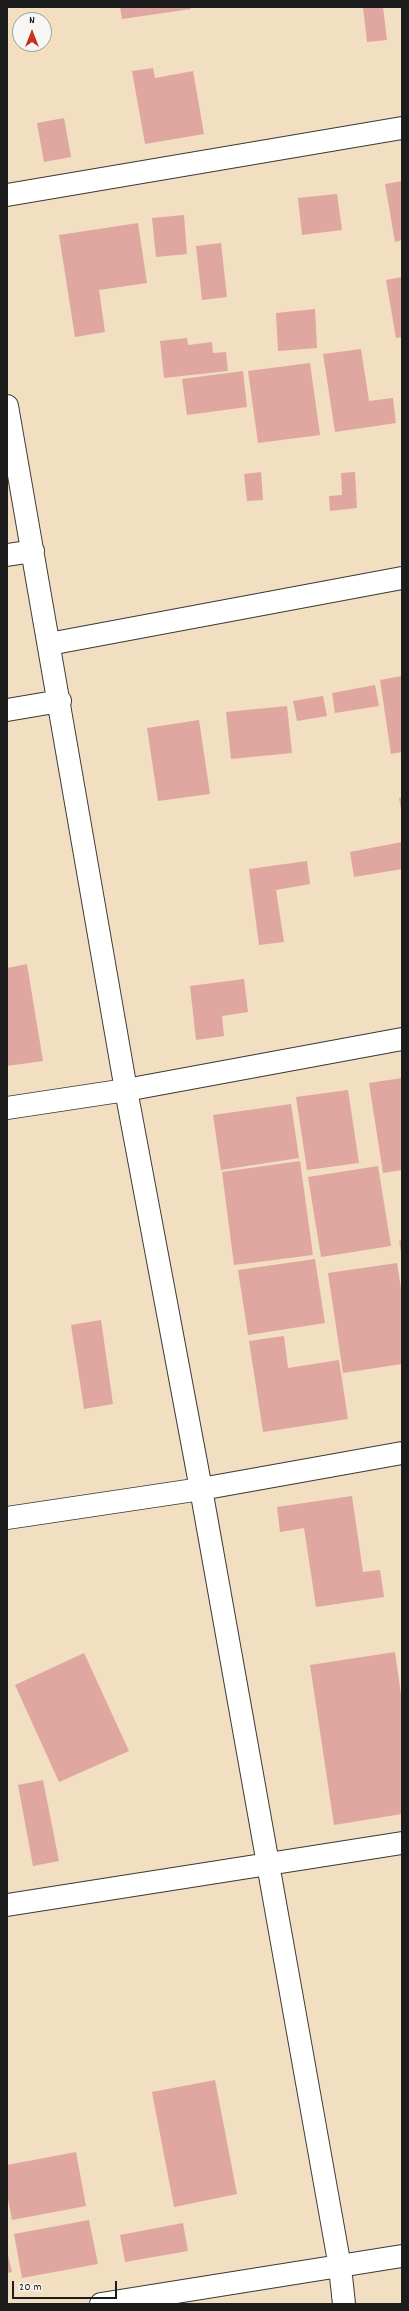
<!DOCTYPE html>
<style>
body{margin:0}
#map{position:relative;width:409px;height:2311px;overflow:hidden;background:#f2dec1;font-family:Dekko,sans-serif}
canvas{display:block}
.frame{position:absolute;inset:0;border:8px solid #1c1c1c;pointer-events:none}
.north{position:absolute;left:12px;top:12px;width:40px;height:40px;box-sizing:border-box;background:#f6f6f2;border:1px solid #9f9f9c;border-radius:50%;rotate:0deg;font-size:11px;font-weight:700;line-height:16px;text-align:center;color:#1c1c1c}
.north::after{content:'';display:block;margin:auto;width:14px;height:18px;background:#c8321e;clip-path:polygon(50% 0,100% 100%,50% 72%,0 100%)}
.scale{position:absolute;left:12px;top:2281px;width:105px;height:18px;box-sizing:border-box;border:2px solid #1c1c1c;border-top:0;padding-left:5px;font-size:12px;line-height:14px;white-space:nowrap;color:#1c1c1c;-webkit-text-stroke:3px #f6f6f2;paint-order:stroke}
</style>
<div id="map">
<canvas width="409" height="2311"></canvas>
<div class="frame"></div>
<div class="north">N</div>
<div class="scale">20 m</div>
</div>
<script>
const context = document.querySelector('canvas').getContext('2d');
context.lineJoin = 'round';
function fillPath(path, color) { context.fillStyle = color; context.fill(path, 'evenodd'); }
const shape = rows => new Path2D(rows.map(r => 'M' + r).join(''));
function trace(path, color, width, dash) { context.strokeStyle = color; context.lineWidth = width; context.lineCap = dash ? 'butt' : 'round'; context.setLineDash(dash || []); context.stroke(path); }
fillPath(shape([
 [120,7,191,7,191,9,122,19],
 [363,7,383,7,387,40,367,42],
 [153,68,155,78,193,71,204,134,145,144,132,71],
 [64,118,71,157,44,162,37,123],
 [402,181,402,240,395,242,385,184],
 [337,194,342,230,302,235,298,198],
 [184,215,187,254,156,257,152,218],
 [138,223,147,283,99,290,105,332,75,337,59,235],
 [221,243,227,297,202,300,196,246],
 [402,277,402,337,396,338,386,280],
 [315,309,317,348,278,351,276,313],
 [187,338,188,345,212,342,213,353,226,352,228,371,164,378,160,341],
 [361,349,369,401,393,398,396,423,335,432,323,354],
 [310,363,320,435,258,443,248,371],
 [243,371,247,407,187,415,182,379],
 [261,472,263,500,247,501,244,474],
 [355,472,357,508,330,511,329,496,342,495,341,473],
 [402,676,402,752,391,754,380,680],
 [375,685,379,706,335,713,332,693],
 [323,696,327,716,297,721,293,701],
 [287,706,292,753,231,759,226,712],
 [199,720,210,794,158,801,147,728],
 [399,798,402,798,402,809,401,809],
 [402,842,402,869,354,877,350,852],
 [307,861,310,884,276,890,284,942,259,945,249,869],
 [27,964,43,1061,7,1066,7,968],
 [244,979,248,1012,222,1016,224,1036,196,1040,190,986],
 [402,1078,402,1170,383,1173,369,1083],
 [348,1090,359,1163,307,1170,296,1097],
 [291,1104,299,1158,221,1170,213,1115],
 [300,1161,313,1255,234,1265,222,1172],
 [378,1166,391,1246,321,1257,308,1177],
 [402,1240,402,1252,401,1252,399,1241],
 [315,1259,325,1323,248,1335,238,1270],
 [397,1263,402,1295,402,1364,343,1373,328,1273],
 [101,1320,113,1404,84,1409,71,1325],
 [284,1336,288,1368,339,1360,348,1419,263,1432,249,1341],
 [352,1496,363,1572,380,1570,384,1597,316,1607,304,1528,280,1532,277,1507],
 [395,1652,402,1702,402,1814,334,1825,310,1665],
 [84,1653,129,1751,59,1782,15,1685],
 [43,1780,59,1861,33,1866,18,1785],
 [215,2080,237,2194,174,2207,152,2092],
 [76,2152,86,2206,12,2220,7,2194,7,2165],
 [89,2220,98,2264,22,2278,14,2234],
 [183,2223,188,2251,125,2262,120,2235],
 [7,2251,12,2272,7,2273]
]), '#e0a7a1');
const minor = shape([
 [7,195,402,128],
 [7,406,126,1090,201,1489,340,2267,344,2304],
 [7,555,33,551],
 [49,644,402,578],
 [7,710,60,701],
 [7,1108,126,1090,402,1039],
 [7,1518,201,1489,402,1453],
 [7,1905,402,1843],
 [101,2304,402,2256]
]);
trace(minor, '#3c3935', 24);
trace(minor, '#fff', 22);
</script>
